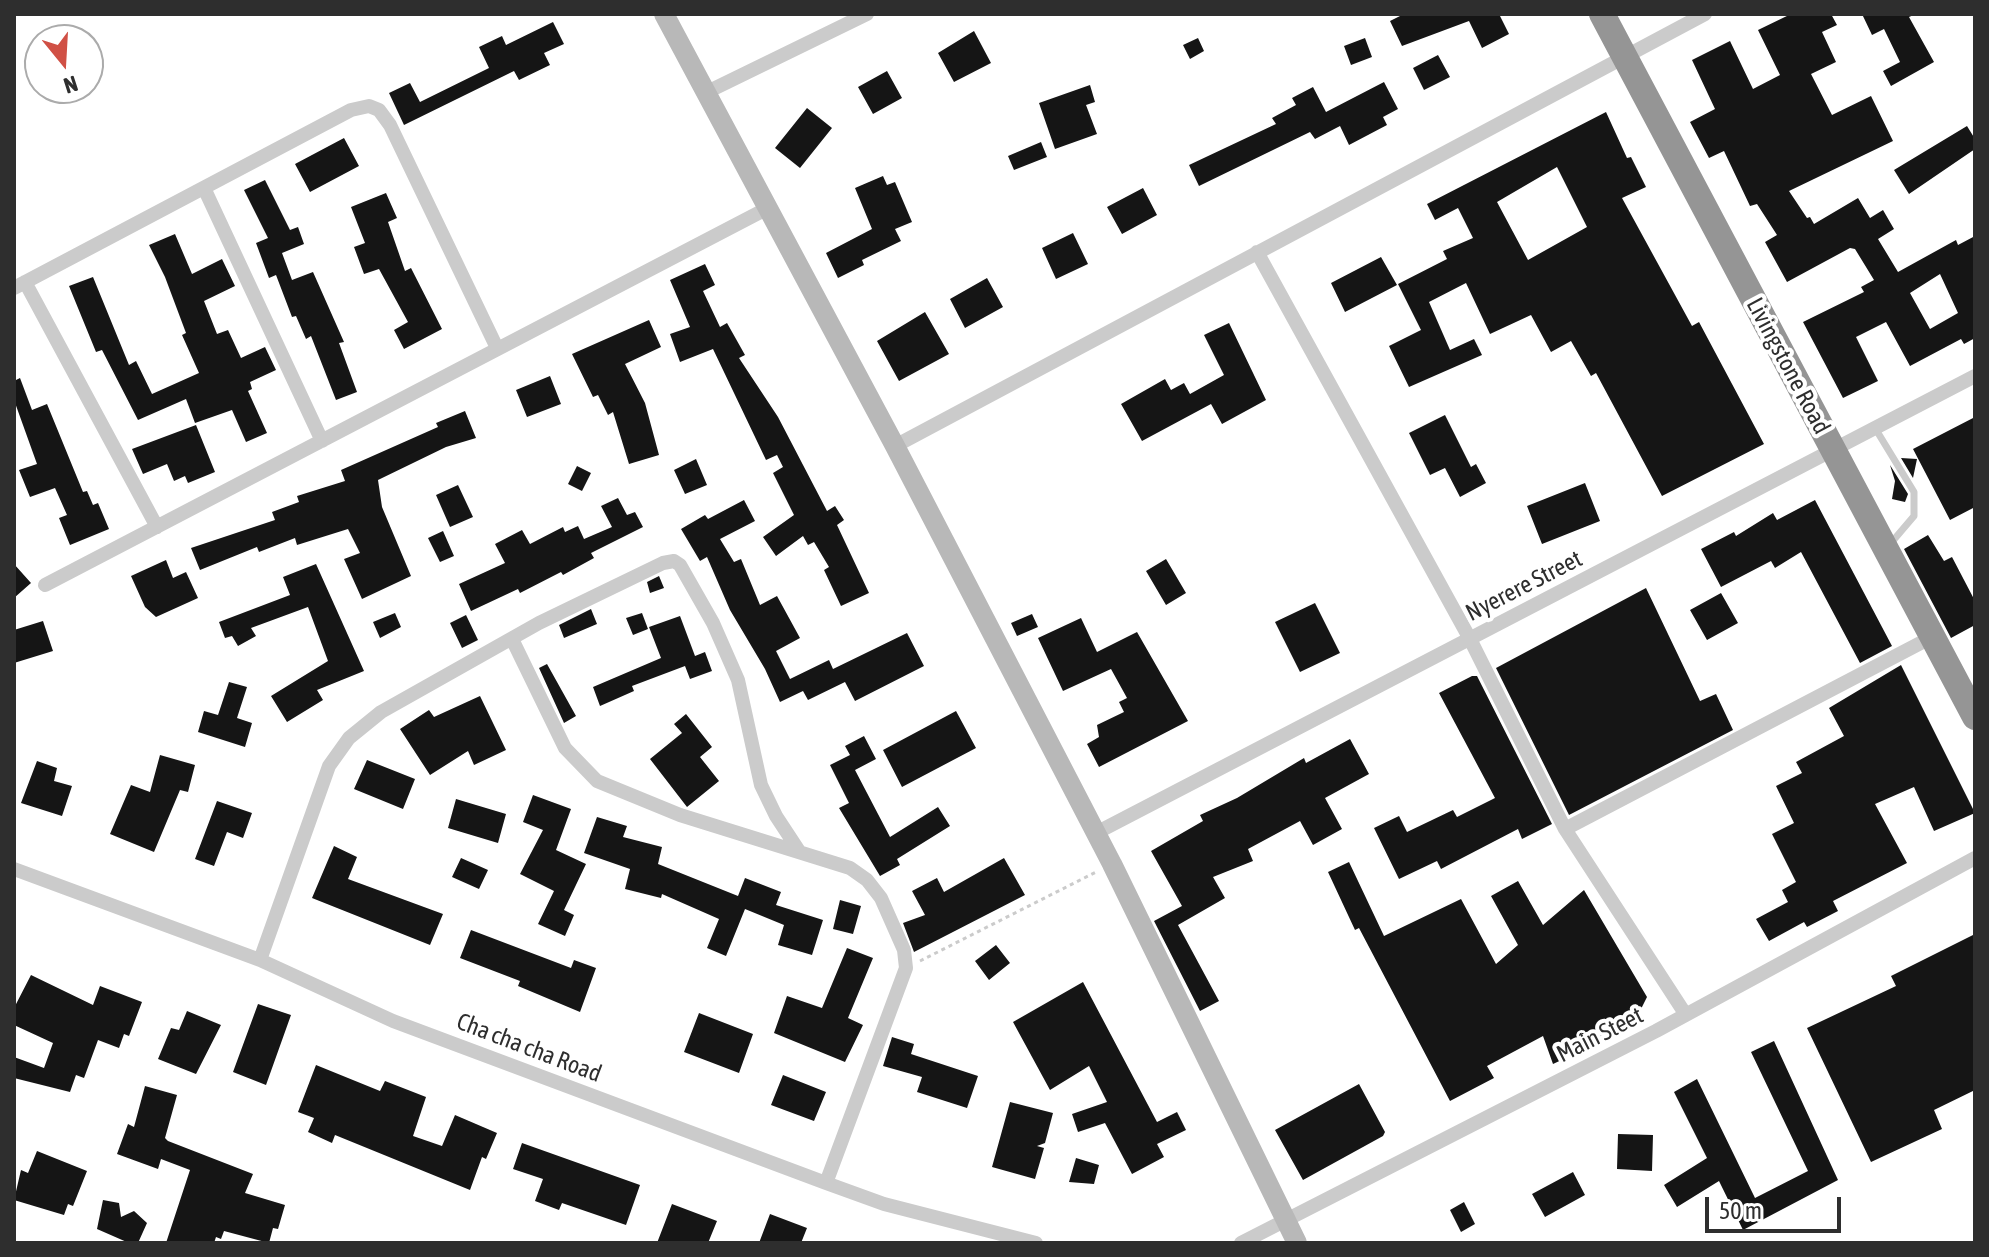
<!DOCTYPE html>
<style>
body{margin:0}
#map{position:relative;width:1989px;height:1257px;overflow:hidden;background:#fff;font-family:"Asap Condensed",sans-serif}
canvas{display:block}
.frame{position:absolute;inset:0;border:16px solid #2e2e2e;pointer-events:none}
.north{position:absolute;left:24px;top:24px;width:80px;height:80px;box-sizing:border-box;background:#fff;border:2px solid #ababab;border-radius:50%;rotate:162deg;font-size:22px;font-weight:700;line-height:32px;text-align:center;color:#2e2e2e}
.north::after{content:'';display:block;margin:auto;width:28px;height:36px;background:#d05045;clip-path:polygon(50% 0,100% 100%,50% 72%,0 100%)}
.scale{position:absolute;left:1705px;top:1197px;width:136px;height:36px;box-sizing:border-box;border:4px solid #2e2e2e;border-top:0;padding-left:10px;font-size:24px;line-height:28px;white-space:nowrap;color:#2e2e2e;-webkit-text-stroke:6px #fff;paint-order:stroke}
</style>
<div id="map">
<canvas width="1989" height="1257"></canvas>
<div class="frame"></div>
<div class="north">N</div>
<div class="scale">50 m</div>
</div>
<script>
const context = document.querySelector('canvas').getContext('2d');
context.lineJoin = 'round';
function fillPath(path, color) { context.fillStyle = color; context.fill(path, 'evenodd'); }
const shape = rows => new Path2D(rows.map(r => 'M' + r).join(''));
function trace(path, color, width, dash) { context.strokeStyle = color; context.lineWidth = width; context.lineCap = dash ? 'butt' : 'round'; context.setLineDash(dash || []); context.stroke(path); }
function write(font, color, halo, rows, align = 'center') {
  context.font = font + ' "Asap Condensed",sans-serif'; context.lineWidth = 8; context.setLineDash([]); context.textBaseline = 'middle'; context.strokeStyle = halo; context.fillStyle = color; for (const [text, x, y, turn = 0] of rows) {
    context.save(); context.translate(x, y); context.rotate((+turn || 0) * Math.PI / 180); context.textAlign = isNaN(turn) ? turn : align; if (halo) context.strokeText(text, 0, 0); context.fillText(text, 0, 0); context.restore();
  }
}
fillPath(shape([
 [1404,14,1499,14,1509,34,1482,48,1469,21,1402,46,1390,21],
 [1791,14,1831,14,1837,25,1822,32,1836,62,1811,74,1832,115,1871,96,1893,141,1789,191,1807,218,1810,217,1814,224,1858,198,1870,218,1883,210,1894,229,1878,239,1898,272,1956,240,1958,245,1975,236,1975,338,1964,344,1961,339,1910,366,1886,322,1856,337,1878,381,1843,398,1803,322,1864,292,1861,287,1874,280,1855,249,1850,248,1787,282,1765,242,1777,235,1757,204,1750,206,1724,151,1709,158,1690,122,1715,109,1692,60,1730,41,1753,89,1780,75,1758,30],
 [1940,274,1958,313,1930,329,1910,293],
 [1862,14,1916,14,1909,17,1934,62,1891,86,1883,71,1900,62,1884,29,1872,35],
 [553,22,564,44,544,53,550,65,519,80,514,71,404,125,389,93,410,83,420,102,489,68,479,47,502,36,506,45],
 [974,31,991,63,954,82,938,53],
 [1198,38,1204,51,1190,59,1183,45],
 [1365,38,1372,57,1351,65,1344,46],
 [1438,55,1450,77,1424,90,1413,68],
 [887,71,902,98,873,114,858,87],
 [1384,82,1398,109,1383,117,1387,125,1349,145,1340,126,1315,139,1310,132,1199,186,1189,165,1276,124,1272,118,1296,105,1292,98,1313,87,1326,112],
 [1090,85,1095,102,1086,105,1097,134,1055,149,1039,103],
 [807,108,832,128,800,168,775,148],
 [1606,112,1627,158,1631,157,1646,187,1622,198,1692,326,1699,322,1764,444,1662,496,1596,373,1591,376,1571,341,1551,352,1531,315,1490,334,1466,283,1429,302,1450,350,1474,339,1482,355,1409,387,1389,346,1421,330,1398,284,1447,259,1443,251,1473,238,1458,208,1435,220,1427,204],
 [1557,167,1587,227,1528,260,1497,202],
 [1967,126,1975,139,1975,149,1909,194,1894,170],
 [344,138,359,166,310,192,295,164],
 [1041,142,1047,157,1014,170,1008,156],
 [883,176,887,185,895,182,912,222,895,229,901,241,862,260,864,265,838,278,826,253,872,229,855,188],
 [265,180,290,230,298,227,304,244,282,253,292,280,313,272,344,342,339,343,357,392,336,400,311,336,306,339,296,316,292,317,276,275,269,278,256,243,268,238,244,190],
 [1143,188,1157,215,1122,234,1107,207],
 [386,193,397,218,388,222,405,271,411,268,442,329,404,349,394,330,408,322,379,269,364,274,354,247,365,243,351,207],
 [1073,233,1088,264,1056,279,1042,248],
 [175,234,192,274,222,259,235,286,204,301,217,334,228,330,241,358,265,347,276,370,250,382,252,389,248,391,267,433,246,442,232,410,195,423,186,399,138,420,102,350,96,352,69,286,93,277,129,365,136,361,152,394,199,373,182,335,186,333,165,277,149,245],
 [1381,257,1397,285,1345,312,1331,283],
 [705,264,715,285,703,291,720,327,727,323,745,355,739,358,778,417,827,511,835,506,844,520,837,525,869,593,841,606,824,570,829,567,814,542,808,545,803,536,776,556,763,537,794,515,773,473,783,467,777,455,766,460,713,349,680,362,670,334,690,327,670,280],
 [987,278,1003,307,965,328,950,299],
 [925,312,949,354,899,381,877,341],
 [649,320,661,347,625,364,645,403,659,455,629,464,613,412,608,415,598,395,593,397,572,354],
 [1229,323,1266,400,1222,424,1211,404,1142,441,1121,404,1165,379,1171,390,1184,383,1190,394,1224,375,1204,335],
 [550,376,561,404,527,417,516,390],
 [20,378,32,410,47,404,83,492,87,491,93,505,98,503,109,529,70,545,59,518,67,515,55,488,30,497,19,470,37,464,14,400,14,381],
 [465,411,476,438,446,447,378,480,382,507,411,576,362,599,344,559,360,553,348,529,297,545,295,538,259,552,257,547,200,570,191,548,275,520,272,512,299,502,297,496,345,481,341,470,438,427,436,423],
 [1445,415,1471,467,1476,464,1486,483,1460,497,1445,468,1430,475,1409,433],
 [1975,417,1975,507,1950,520,1913,449],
 [196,425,215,472,188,483,185,476,174,481,167,464,143,474,132,449],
 [1901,458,1917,459,1913,478],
 [696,459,707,485,685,494,674,470],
 [1890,465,1908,494,1905,502,1892,499,1895,481],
 [577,466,591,473,582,491,568,484],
 [1585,483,1600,521,1542,544,1527,506],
 [458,485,473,517,450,527,436,495],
 [618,498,627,515,635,512,643,527,591,553,594,558,563,575,561,572,520,593,518,589,471,611,459,584,505,563,495,544,522,530,530,544,563,527,565,532,578,526,584,539,612,527,601,506],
 [744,500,755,521,720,539,734,562,741,559,760,605,777,596,800,638,776,651,790,679,829,660,833,669,907,633,924,666,855,701,845,682,808,700,803,691,780,702,765,669,730,610,707,557,700,561,681,529,705,515,708,519],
 [1815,500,1892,646,1860,663,1801,552,1775,568,1771,561,1721,587,1701,549,1734,532,1736,536,1773,513,1777,520],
 [443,531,454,556,440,562,428,538],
 [1928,535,1944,561,1952,557,1975,601,1975,625,1951,638,1904,549],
 [1166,559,1186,593,1166,605,1146,571],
 [166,560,173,578,186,572,198,598,156,617,145,607,131,576],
 [14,564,31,583,14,598],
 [316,564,364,671,317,690,323,700,287,722,271,696,328,661,308,607,251,628,256,636,238,646,232,636,225,638,219,622,290,595,283,577],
 [659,576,664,588,650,593,647,582],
 [1646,588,1700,701,1716,694,1733,730,1569,815,1496,668],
 [1721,593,1738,623,1707,640,1690,610],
 [1315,603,1340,653,1300,672,1275,622],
 [591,609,597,624,564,638,559,625],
 [395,613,401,627,380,638,373,622],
 [642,613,648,629,633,635,626,618],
 [1032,614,1038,627,1017,636,1011,623],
 [466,615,478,640,462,648,450,623],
 [680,616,695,656,705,652,712,671,690,679,685,666,632,686,634,691,600,706,593,687,661,658,649,627],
 [1081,618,1097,652,1137,632,1188,721,1099,767,1087,744,1099,737,1097,725,1124,712,1119,702,1127,698,1111,669,1063,691,1038,638],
 [43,621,53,651,14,663,14,630],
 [547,664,576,716,564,723,539,668],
 [1901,665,1975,813,1934,831,1914,787,1875,804,1907,863,1833,901,1838,911,1807,927,1804,922,1769,941,1756,919,1788,902,1782,890,1796,882,1772,834,1794,823,1776,786,1802,773,1796,762,1844,736,1829,708],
 [1472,676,1477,676,1552,824,1522,839,1518,829,1441,869,1437,861,1399,879,1374,828,1399,816,1407,832,1453,810,1457,817,1495,798,1439,693],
 [229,682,247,687,237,718,252,723,245,747,198,732,204,711,218,715],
 [480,696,506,750,474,765,468,751,430,775,400,729,429,710,434,717],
 [956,711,976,748,902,787,883,750],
 [686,714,712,747,700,757,719,781,687,807,650,759,682,733,674,724],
 [864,736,876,759,855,770,890,837,938,807,950,826,897,859,900,865,880,876,839,808,849,803,830,765,850,755,845,746],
 [1350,739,1369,774,1325,798,1342,829,1313,845,1300,821,1248,849,1253,861,1213,877,1225,898,1178,925,1219,1001,1200,1011,1154,921,1182,906,1151,851,1203,821,1200,815,1237,798,1304,758,1306,763],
 [160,755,195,765,188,792,180,790,154,852,110,834,131,785,150,792],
 [367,760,415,779,403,809,354,789],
 [37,761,57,768,54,781,72,786,62,816,21,803],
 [533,795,571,809,556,850,586,864,564,910,574,915,565,936,538,924,554,891,520,874,543,830,523,822],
 [456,799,506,814,498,843,448,828],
 [217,801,252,813,243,838,227,832,214,866,195,859],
 [597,817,627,826,623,837,662,847,658,864,738,896,745,878,781,892,776,905,823,920,812,955,778,945,784,925,745,909,726,956,707,948,719,919,662,894,661,898,625,889,630,869,584,853],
 [334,846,357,857,348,879,443,914,430,945,312,898],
 [461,858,488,870,479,889,452,877],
 [1004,858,1025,895,914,952,903,923,925,915,912,891,937,878,944,892],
 [1349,862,1384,936,1461,899,1496,964,1518,945,1491,896,1518,881,1543,925,1584,890,1647,997,1632,1027,1553,1064,1543,1036,1487,1066,1494,1078,1450,1101,1359,928,1355,930,1328,872],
 [840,900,861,906,853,934,833,929],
 [471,930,571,968,574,960,596,968,580,1012,518,986,520,981,460,958],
 [1975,934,1975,1090,1934,1110,1942,1129,1871,1162,1807,1028,1896,986,1891,976],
 [996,945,1010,963,989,980,975,961],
 [847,948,873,958,848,1018,863,1025,845,1062,774,1033,787,996,822,1008],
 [31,975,93,1005,100,986,142,1002,129,1036,124,1034,119,1048,98,1040,84,1078,76,1075,70,1092,14,1078,14,1057,44,1068,53,1043,14,1025,14,1008],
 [1083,982,1157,1122,1177,1112,1186,1130,1157,1144,1164,1157,1132,1174,1105,1123,1078,1132,1072,1114,1107,1102,1089,1066,1050,1090,1013,1022],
 [258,1004,291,1015,266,1085,233,1072],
 [187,1011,221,1025,196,1074,158,1059,171,1028,179,1030],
 [699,1013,753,1034,739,1073,684,1052],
 [892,1037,914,1044,911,1054,978,1076,967,1108,917,1092,922,1077,883,1066],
 [1774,1041,1838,1180,1743,1230,1719,1181,1677,1207,1664,1185,1707,1158,1674,1092,1697,1079,1755,1198,1808,1171,1751,1052],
 [316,1065,380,1091,385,1081,426,1097,413,1136,442,1146,455,1115,497,1133,486,1159,482,1157,470,1190,335,1135,332,1143,308,1132,314,1118,298,1112],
 [783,1075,826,1092,814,1121,771,1105],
 [1359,1084,1385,1132,1383,1136,1303,1180,1275,1130],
 [145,1086,177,1095,165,1138,168,1141,253,1174,245,1193,285,1205,278,1229,273,1228,269,1243,224,1231,221,1239,216,1237,214,1243,166,1243,190,1170,161,1159,158,1169,117,1154,128,1124,134,1127],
 [1010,1102,1053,1113,1045,1143,1037,1146,1044,1148,1035,1179,992,1167],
 [1618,1134,1653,1135,1652,1171,1617,1169],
 [522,1143,640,1185,626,1225,562,1203,559,1210,535,1201,543,1179,513,1169],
 [37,1151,87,1171,73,1206,68,1204,64,1215,14,1200,21,1170,28,1173],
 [1076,1158,1099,1165,1094,1184,1069,1182],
 [1573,1172,1585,1195,1545,1217,1532,1194],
 [103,1200,119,1203,121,1217,134,1211,147,1223,138,1243,129,1243,97,1229],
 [1464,1202,1475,1224,1461,1232,1450,1210],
 [672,1204,717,1221,708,1243,657,1243],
 [770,1214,807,1228,801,1243,759,1243]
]), '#151515');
trace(shape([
 [920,961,1096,872]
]), '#cbcbcb', 3, [4, 4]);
trace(shape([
 [1875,428,1914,492,1914,516,1891,543]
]), '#cbcbcb', 7);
trace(shape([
 [705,93,867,14],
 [204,188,322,441],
 [1257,252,1470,639,1565,829,1932,637],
 [25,282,157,527],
 [14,288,351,110,369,106,379,110,390,125,497,348],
 [895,446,1705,14],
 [45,585,768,208],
 [512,639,565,748,597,781,680,815,850,868,867,880,881,898,904,950,906,968,826,1183],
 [1565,829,1686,1015],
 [1094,834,1975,376],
 [14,869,260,960,393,1021,826,1183,884,1204,1036,1243],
 [260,960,329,766,349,738,381,712,539,623,663,563,674,561,680,565,713,623,738,680,761,785,776,816,799,851],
 [1241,1243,1656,1031,1975,858]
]), '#cbcbcb', 14);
trace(shape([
 [664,14,895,446,1112,864,1297,1243]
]), '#b8b8b8', 20);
trace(shape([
 [1602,14,1975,717]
]), '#959595', 26);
write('24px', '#2e2e2e', '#fff', [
 ["Livingstone Road",1788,366,62],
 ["Nyerere Street",1524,586,-27],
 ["Main Steet",1600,1035,-27],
 ["Cha cha cha Road",529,1048,21]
]);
</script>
